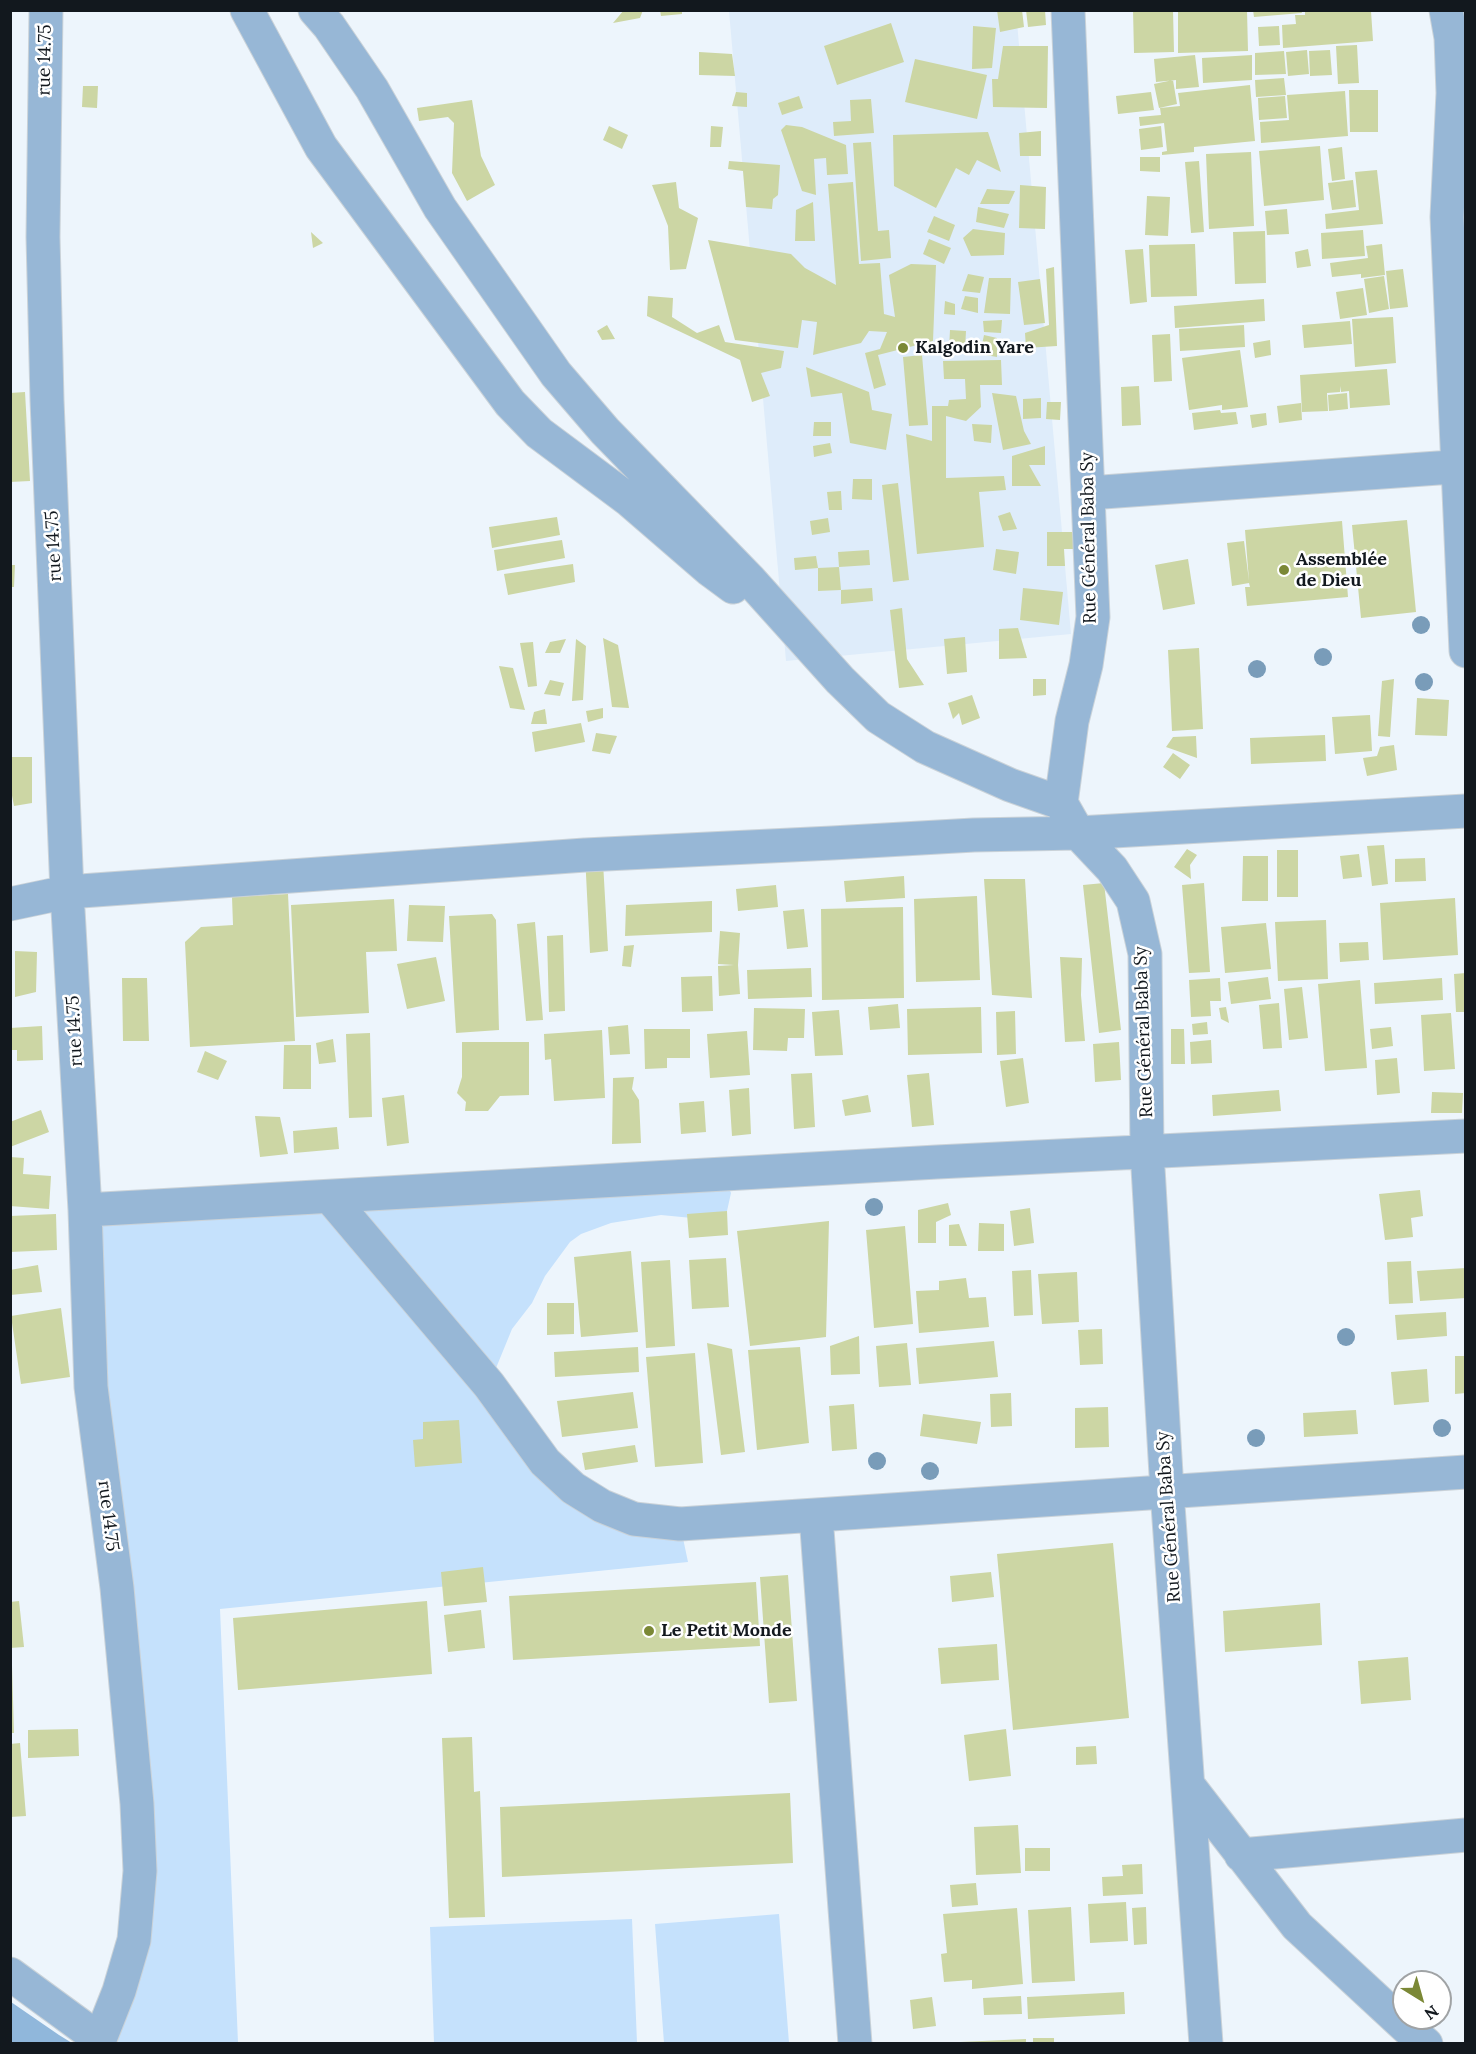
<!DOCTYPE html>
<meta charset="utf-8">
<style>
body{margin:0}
#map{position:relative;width:1476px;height:2054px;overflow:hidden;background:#edf5fc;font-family:Lora,serif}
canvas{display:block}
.frame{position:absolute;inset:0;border:12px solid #12181e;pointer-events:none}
.north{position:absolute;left:1392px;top:1970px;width:60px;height:60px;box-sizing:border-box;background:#fff;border:2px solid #a0a3a5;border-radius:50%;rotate:143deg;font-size:16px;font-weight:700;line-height:24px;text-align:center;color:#12181e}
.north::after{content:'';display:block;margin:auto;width:21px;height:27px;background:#7b8836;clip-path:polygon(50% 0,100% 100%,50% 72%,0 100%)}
</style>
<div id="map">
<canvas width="1476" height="2054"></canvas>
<div class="frame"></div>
<div class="north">N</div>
</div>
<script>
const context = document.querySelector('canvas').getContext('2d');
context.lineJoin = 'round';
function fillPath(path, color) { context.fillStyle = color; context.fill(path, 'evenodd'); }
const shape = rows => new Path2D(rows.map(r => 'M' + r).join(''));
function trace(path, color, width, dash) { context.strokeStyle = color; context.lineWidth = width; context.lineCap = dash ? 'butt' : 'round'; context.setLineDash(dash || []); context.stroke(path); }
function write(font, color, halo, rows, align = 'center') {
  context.font = font + ' Lora,serif'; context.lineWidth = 5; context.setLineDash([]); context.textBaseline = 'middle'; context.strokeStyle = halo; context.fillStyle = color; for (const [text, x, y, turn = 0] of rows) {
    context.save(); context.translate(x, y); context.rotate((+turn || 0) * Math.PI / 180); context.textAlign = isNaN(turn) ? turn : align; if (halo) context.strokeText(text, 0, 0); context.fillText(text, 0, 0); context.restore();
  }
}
fillPath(shape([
 [729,11,1016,11,1071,634,786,661]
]), '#deecfa');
fillPath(shape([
 [725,1180,731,1193,727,1211,692,1218,661,1215,611,1223,581,1234,570,1242,545,1276,532,1303,512,1329,487,1390,536,1457,680,1524,688,1562,220,1609,238,2043,111,2043,146,1943,85,1216],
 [779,1914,789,2043,664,2043,655,1924],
 [632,1919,637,2043,434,2043,430,1927]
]), '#c5e1fc');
fillPath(shape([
 [11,2002,59,2035,72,2043,11,2043]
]), '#90b7db');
fillPath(shape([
 [624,10,643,10,640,18,613,23],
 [660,10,682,10,682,14,661,16],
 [997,10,1022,10,1024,27,1000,32],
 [1026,10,1045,10,1046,25,1028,27],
 [1133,10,1173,10,1174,52,1134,53],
 [1178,10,1247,10,1248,51,1178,53],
 [1253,10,1301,10,1302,13,1254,17],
 [1305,10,1344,10,1345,12,1371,11,1373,41,1283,48,1282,25,1296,24,1295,15,1305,15],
 [891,23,904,62,837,85,824,46],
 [973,26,996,28,992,68,972,69],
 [1279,26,1280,45,1259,46,1258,27],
 [1357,45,1359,83,1338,84,1336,46],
 [1003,46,1048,46,1047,108,993,107,992,79,998,79],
 [1307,50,1309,74,1288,76,1286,52],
 [1330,50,1332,75,1310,76,1309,51],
 [1284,51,1286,74,1255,75,1255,53],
 [699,52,732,54,735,76,699,75],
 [1195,55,1199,87,1176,89,1176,80,1156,82,1154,59],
 [1252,55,1252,80,1203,83,1202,58],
 [915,59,987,75,977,119,905,102],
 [1284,78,1286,95,1256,97,1255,80],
 [1173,80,1177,104,1159,108,1154,84],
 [1250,85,1255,141,1194,147,1194,152,1162,155,1162,152,1167,151,1164,123,1140,126,1139,117,1161,115,1160,108,1180,106,1178,93],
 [83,86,98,86,97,108,82,107],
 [1349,90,1378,90,1378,132,1350,132],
 [1345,91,1348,136,1261,143,1260,122,1289,120,1287,95],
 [736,92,747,93,747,107,732,106],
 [1151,92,1154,110,1118,114,1116,96],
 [799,96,803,108,782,115,778,103],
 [1285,96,1287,118,1259,120,1258,98],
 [871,99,874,133,834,136,833,122,851,121,850,100],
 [472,100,481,156,495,185,467,201,452,173,454,123,448,117,419,121,417,108],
 [786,125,802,127,846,145,848,174,827,175,826,158,814,159,816,195,802,191,781,130],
 [609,126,628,135,622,149,603,140],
 [711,126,723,127,721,147,710,147],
 [1161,126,1163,147,1141,150,1139,129],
 [1041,131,1041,156,1020,156,1019,133],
 [988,132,1001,172,977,160,969,175,956,168,936,208,894,186,893,135],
 [871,142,878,231,889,230,891,258,861,261,853,143],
 [1320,146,1324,200,1264,206,1259,151],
 [1342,147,1345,179,1332,181,1328,149],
 [1251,152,1254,226,1209,229,1206,154],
 [1140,157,1160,157,1160,172,1140,171],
 [729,161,780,165,778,195,773,199,772,209,746,207,743,171,728,169],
 [1199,161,1204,232,1191,233,1185,162],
 [1377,170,1383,224,1326,229,1325,214,1359,210,1355,172],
 [1353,180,1356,207,1332,210,1328,183],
 [676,182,679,208,698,218,686,269,670,270,668,226,652,185],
 [853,182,859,264,880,263,884,314,895,317,889,275,911,264,936,265,933,341,878,355,886,385,874,389,865,353,880,349,887,332,869,331,861,343,813,355,817,322,802,320,798,348,735,340,708,240,791,254,805,268,836,285,828,184],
 [1020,185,1046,187,1045,229,1019,228],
 [987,189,1015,191,1009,204,980,204],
 [1147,196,1170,197,1168,236,1145,235],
 [813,202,815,241,795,241,796,210],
 [978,207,1009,214,1004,228,976,222],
 [1287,209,1289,234,1267,235,1265,211],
 [934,216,955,225,949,241,927,232],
 [973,229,1005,233,1004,255,971,256,963,238],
 [1363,230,1365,256,1322,259,1321,233],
 [1265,231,1266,283,1235,284,1233,232],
 [311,232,323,243,313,248],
 [929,239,951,248,944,264,923,254],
 [1195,244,1197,296,1151,297,1149,245],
 [1382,244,1385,275,1361,278,1361,274,1332,277,1330,263,1368,258,1366,246],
 [1143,249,1147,302,1130,304,1125,250],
 [1308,249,1311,266,1297,268,1295,252],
 [1054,267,1057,346,1026,348,1025,333,1049,325,1046,269],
 [1403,269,1408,307,1390,309,1386,271],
 [968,274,984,277,980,293,962,291],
 [1384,276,1389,309,1369,313,1364,279],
 [989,278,1011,278,1010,314,984,313],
 [1040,279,1045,323,1024,325,1018,282],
 [1363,288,1367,315,1340,319,1336,292],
 [648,296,673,298,672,317,697,333,719,325,725,342,784,351,781,368,761,373,770,396,752,402,740,360,647,316],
 [965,296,978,298,978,313,961,309],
 [1264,299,1265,321,1175,328,1174,306],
 [945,301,955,304,955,315,944,314],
 [1393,317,1396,363,1355,367,1352,319],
 [1002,320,1001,333,984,332,983,321],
 [1350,321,1352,344,1304,348,1302,325],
 [607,325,615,339,602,340,597,331],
 [1244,325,1245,347,1180,351,1179,329],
 [950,330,966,331,965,350,949,349],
 [1170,334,1172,381,1154,382,1152,335],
 [984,335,997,338,997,357,980,354],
 [1270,340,1271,355,1255,358,1253,343],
 [1240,350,1248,407,1222,410,1222,405,1189,410,1182,358],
 [922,355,928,425,909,426,903,357],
 [1001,360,1002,385,980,385,981,407,966,421,946,416,946,478,1004,476,1006,490,979,492,984,547,917,554,906,434,932,441,932,406,948,406,949,400,966,399,965,379,944,379,943,361],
 [806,367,869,392,872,410,892,414,886,450,850,443,842,393,811,397],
 [1387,369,1390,405,1350,408,1349,391,1341,392,1340,386,1340,392,1327,393,1328,411,1302,412,1300,375],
 [1139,386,1141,425,1122,426,1121,387],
 [25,392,30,481,10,482,10,393],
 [992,393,1016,396,1024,431,1031,444,1003,450],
 [1347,393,1348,409,1329,411,1328,395],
 [1041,398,1041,418,1023,419,1023,399],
 [1047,402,1061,402,1060,420,1046,419],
 [1301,403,1302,420,1279,423,1277,406],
 [1220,410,1221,413,1236,412,1238,424,1194,430,1192,413],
 [1266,413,1267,425,1252,428,1250,415],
 [814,422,831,422,831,436,813,436],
 [972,424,992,425,991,443,974,441],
 [830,443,832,453,814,457,813,446],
 [1045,446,1045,465,1029,465,1041,486,1012,486,1012,456],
 [853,479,872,479,872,500,852,499],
 [898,483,909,580,893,582,882,485],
 [841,491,842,510,829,510,827,492],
 [1010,512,1017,529,1003,531,998,516],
 [557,517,560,535,492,548,489,527],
 [828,518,830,532,812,535,810,521],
 [1407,520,1416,612,1361,618,1352,525],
 [1342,521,1348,597,1247,606,1245,587,1250,587,1249,583,1232,586,1227,543,1244,541,1249,581,1245,530],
 [1047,532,1077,532,1077,549,1064,549,1065,566,1047,566],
 [562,540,565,558,497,571,494,550],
 [996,549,1019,552,1016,574,993,570],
 [869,550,870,565,839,567,838,552],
 [816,556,818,568,839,567,841,590,818,591,818,568,795,570,794,558],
 [1188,559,1195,604,1163,610,1155,565],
 [573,564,575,582,508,595,504,574],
 [10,565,15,565,14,587,10,587],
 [872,588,873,601,841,604,841,590],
 [1023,588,1063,592,1059,625,1020,620],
 [902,608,907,659,924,685,899,688,890,610],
 [1018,628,1027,658,999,659,999,629],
 [965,637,967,672,947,674,944,639],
 [603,638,618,645,629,708,612,707],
 [566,639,560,653,545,653,550,642],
 [576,639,586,646,583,700,572,701],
 [533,642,537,686,528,687,520,643],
 [1199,648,1203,729,1172,731,1168,650],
 [499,666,513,668,525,710,510,708],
 [1033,679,1046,679,1046,695,1033,696],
 [1394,679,1390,737,1378,736,1382,681],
 [550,680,564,683,560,696,544,694],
 [972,695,980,718,962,725,959,713,953,719,948,703],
 [1417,698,1449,700,1447,736,1415,735],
 [603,708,603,718,588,722,586,711],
 [545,709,547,724,531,724,534,712],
 [1370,715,1372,751,1335,754,1332,717],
 [581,723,585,742,535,752,532,732],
 [596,733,617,736,610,754,592,751],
 [1325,735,1326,761,1251,764,1250,738],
 [1196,736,1197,758,1166,747,1173,737],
 [1394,745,1397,770,1367,776,1363,758,1377,756,1380,747],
 [1173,753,1190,765,1180,779,1163,767],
 [10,757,32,757,32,803,14,806,10,785],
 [1384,845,1388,884,1372,886,1367,846],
 [1187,849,1197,855,1190,865,1191,879,1174,867],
 [1277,850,1298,850,1298,897,1277,897],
 [1359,854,1362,877,1343,879,1340,856],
 [585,855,603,862,608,951,590,953],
 [1243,856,1268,856,1268,901,1242,901],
 [1425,858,1426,881,1395,882,1395,859],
 [904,876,905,898,846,902,844,881],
 [984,879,1025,879,1032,998,992,995],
 [1104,883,1121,1030,1099,1033,1083,885],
 [1204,883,1210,972,1189,973,1182,885],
 [776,885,778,907,738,911,736,889],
 [288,894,295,1041,190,1047,185,942,201,927,233,925,232,897],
 [977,896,980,980,916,982,914,899],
 [1455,898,1458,955,1383,960,1380,903],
 [394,899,397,951,366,952,369,1013,296,1017,291,905],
 [712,901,712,932,625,936,626,905],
 [409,905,445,906,443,942,407,941],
 [903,907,904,998,822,1000,821,909],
 [804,909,808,947,787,949,783,911],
 [492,914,496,920,499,1030,456,1033,449,916],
 [1326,920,1328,979,1278,981,1275,922],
 [535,922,543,1020,526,1021,517,924],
 [1266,923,1271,969,1225,973,1221,927],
 [720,931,740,933,738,965,740,994,719,996,718,966,734,965,718,964],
 [563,935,565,1011,549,1012,547,936],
 [1368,942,1369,960,1340,962,1339,943],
 [634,945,631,967,622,966,624,946],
 [15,951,37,952,36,992,15,997],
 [436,957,445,1001,407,1009,397,964],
 [1060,957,1082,958,1081,995,1085,1041,1065,1042],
 [811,968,812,997,748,999,747,970],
 [1466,973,1466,1012,1456,1012,1454,974],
 [712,976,713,1011,682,1012,681,977],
 [1268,977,1271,999,1231,1004,1228,982],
 [122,978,147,978,149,1041,123,1041],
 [1220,978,1221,1001,1210,1001,1211,1016,1191,1017,1189,980],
 [1442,978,1443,1000,1375,1004,1374,983],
 [1360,980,1367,1068,1325,1071,1318,984],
 [1302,987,1308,1038,1289,1040,1284,989],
 [1279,1003,1282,1048,1263,1049,1259,1005],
 [898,1004,900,1028,870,1030,868,1007],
 [981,1007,982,1053,908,1055,907,1009],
 [1226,1007,1229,1023,1221,1019,1219,1008],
 [754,1008,805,1009,804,1038,788,1038,787,1051,753,1050],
 [839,1010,843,1055,815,1056,812,1012],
 [1015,1011,1016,1054,997,1055,996,1012],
 [1451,1013,1455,1069,1424,1071,1421,1015],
 [1207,1022,1208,1034,1193,1035,1192,1024],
 [628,1025,630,1054,610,1055,608,1027],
 [42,1026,43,1060,17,1061,17,1050,10,1050,10,1028],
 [1391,1027,1393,1046,1372,1049,1370,1029],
 [644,1029,690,1029,690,1058,667,1058,667,1068,645,1069],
 [1171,1029,1184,1029,1185,1064,1171,1064],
 [602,1030,605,1098,554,1101,551,1059,545,1060,544,1034],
 [747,1031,750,1075,710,1078,707,1034],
 [370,1033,372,1117,349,1118,346,1034],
 [333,1039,336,1062,319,1064,316,1043],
 [1211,1040,1212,1063,1191,1064,1190,1042],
 [462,1042,529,1042,529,1095,500,1096,488,1111,465,1111,466,1102,457,1093,462,1077],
 [1119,1042,1121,1080,1095,1082,1093,1044],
 [284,1045,311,1045,311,1089,283,1089],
 [205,1051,227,1061,218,1080,197,1072],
 [1023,1058,1029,1103,1006,1107,1000,1061],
 [1397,1058,1400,1093,1377,1095,1375,1060],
 [812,1073,815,1127,794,1129,791,1074],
 [929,1073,934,1125,912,1127,907,1075],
 [634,1077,632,1089,639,1100,641,1143,612,1144,613,1078],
 [749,1088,751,1134,732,1136,729,1090],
 [1279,1090,1281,1111,1213,1116,1212,1095],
 [1432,1092,1463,1093,1462,1113,1431,1113],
 [404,1095,409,1143,387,1146,382,1098],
 [868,1095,871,1112,845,1116,842,1100],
 [704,1101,706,1132,681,1134,679,1103],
 [41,1110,49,1132,10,1147,10,1122],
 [255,1116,280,1117,288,1154,260,1157],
 [337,1127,339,1149,294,1153,293,1131],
 [10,1157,24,1158,23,1174,51,1176,49,1209,10,1206],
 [1420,1190,1423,1216,1411,1218,1413,1237,1385,1240,1379,1194],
 [948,1203,951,1215,936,1222,936,1243,918,1243,918,1210],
 [1030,1208,1034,1243,1014,1246,1010,1211],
 [727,1211,728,1235,689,1238,687,1214],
 [56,1214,57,1250,10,1252,10,1216],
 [829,1221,826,1337,750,1346,737,1231],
 [979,1223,1004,1224,1004,1251,978,1251],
 [959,1224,967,1246,949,1246,949,1225],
 [905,1226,913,1324,874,1328,866,1230],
 [631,1251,638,1332,581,1337,574,1257],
 [726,1258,729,1307,692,1309,689,1260],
 [670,1260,675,1346,646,1348,641,1262],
 [1411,1261,1413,1303,1389,1304,1387,1262],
 [38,1265,42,1292,10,1295,10,1270],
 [1466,1268,1466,1298,1420,1301,1417,1271],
 [1031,1270,1033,1315,1014,1316,1012,1271],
 [1077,1272,1079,1322,1042,1324,1038,1274],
 [966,1278,969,1298,986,1297,989,1327,919,1333,916,1291,939,1290,939,1281],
 [547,1303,574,1303,574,1334,547,1335],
 [61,1308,70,1377,21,1384,11,1316],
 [1446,1312,1447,1336,1397,1340,1395,1315],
 [1102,1329,1103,1364,1080,1365,1078,1330],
 [859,1336,860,1374,831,1375,830,1346],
 [994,1341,998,1377,919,1384,916,1348],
 [707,1343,732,1349,745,1452,721,1455],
 [907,1343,911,1385,879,1387,876,1346],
 [638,1347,639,1372,555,1377,554,1352],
 [800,1347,809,1443,757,1450,748,1350],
 [695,1353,703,1463,655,1467,646,1357],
 [1455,1356,1466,1356,1466,1393,1455,1394],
 [1427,1369,1429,1402,1394,1405,1391,1372],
 [633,1392,638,1428,562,1437,557,1401],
 [1011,1393,1012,1426,991,1427,990,1394],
 [854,1404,857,1449,832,1451,829,1406],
 [1108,1407,1109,1447,1075,1448,1075,1408],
 [1356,1410,1358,1434,1304,1437,1303,1413],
 [923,1414,981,1422,977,1444,920,1436],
 [459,1420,462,1463,415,1467,413,1440,423,1439,423,1422],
 [635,1445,638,1462,585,1470,582,1453],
 [1113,1543,1129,1718,1013,1730,997,1554],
 [483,1567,487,1602,444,1606,441,1572],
 [991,1572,994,1597,952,1602,950,1576],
 [788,1575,797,1701,769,1703,760,1577],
 [756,1582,760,1646,513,1660,509,1596],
 [19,1601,24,1647,10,1648,10,1602],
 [427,1601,432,1674,238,1690,233,1618],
 [1320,1603,1322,1645,1225,1652,1223,1611],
 [481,1610,485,1648,448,1652,444,1615],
 [997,1644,999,1680,941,1684,938,1648],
 [1408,1657,1411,1700,1361,1704,1358,1661],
 [10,1665,12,1665,14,1733,10,1733],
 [78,1729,79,1756,28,1758,28,1730],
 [1006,1729,1011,1776,969,1781,964,1735],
 [472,1737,474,1792,480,1791,485,1917,449,1918,442,1738],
 [20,1743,26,1816,10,1817,10,1744],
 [1096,1746,1097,1764,1076,1765,1076,1747],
 [790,1793,793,1863,502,1877,500,1807],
 [1018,1825,1021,1873,976,1875,974,1827],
 [1025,1848,1050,1848,1050,1871,1025,1871],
 [1142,1864,1143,1894,1103,1896,1102,1877,1123,1876,1122,1865],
 [976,1883,978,1905,952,1907,950,1885],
 [1126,1902,1128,1941,1090,1943,1088,1904],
 [1071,1907,1075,1981,1032,1983,1028,1910],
 [1146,1907,1147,1944,1134,1945,1132,1908],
 [1017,1908,1023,1984,972,1989,972,1980,944,1982,941,1954,947,1953,943,1914],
 [1124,1992,1125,2014,1028,2019,1027,1997],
 [1021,1996,1022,2014,984,2015,983,1998],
 [932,1997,936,2026,913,2029,910,2000],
 [1033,2038,1054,2038,1054,2044,1033,2044],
 [1026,2039,1026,2044,960,2044,960,2042]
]), '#ccd6a4');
const minor = shape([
 [46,10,43,237,47,400,67,892,85,1210,91,1387,117,1588,137,1804,140,1871,134,1940,119,1991,98,2044],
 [247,10,321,147,510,403,539,433,629,500,710,570,733,587],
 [315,10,329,26,372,89,440,208,556,374,605,431,750,580,840,680,878,717,925,747,1010,785,1061,803],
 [1068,10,1093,617,1086,665,1072,721,1061,803,1078,833,1112,869,1133,901,1145,954,1147,1151,1167,1491,1206,2044],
 [1446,10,1451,38,1453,93,1447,217,1466,651],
 [1089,493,1466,466],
 [10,904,67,892,585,855,832,843,974,835,1078,833,1466,811],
 [330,1197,489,1385,545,1462,573,1488,602,1506,634,1519,680,1524,1466,1472],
 [85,1210,937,1162,1466,1136],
 [816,1516,855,2044],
 [1188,1785,1297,1926,1406,2027,1426,2044],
 [1241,1855,1466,1835],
 [10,1974,99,2039]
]);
trace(minor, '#cad2d8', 35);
trace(minor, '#97b7d6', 33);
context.fillStyle = '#799cb9';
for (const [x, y] of [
 [1421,625],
 [1323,657],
 [1257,669],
 [1424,682],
 [874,1207],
 [1346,1337],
 [1442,1428],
 [1256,1438],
 [877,1461],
 [930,1471]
]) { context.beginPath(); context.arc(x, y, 9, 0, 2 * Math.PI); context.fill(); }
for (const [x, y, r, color] of [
 [903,348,6,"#7b8836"],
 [1284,570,6,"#7b8836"],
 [649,1631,6,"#7b8836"]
]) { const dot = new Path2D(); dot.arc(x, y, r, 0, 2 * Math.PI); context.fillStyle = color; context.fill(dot); trace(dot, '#fff', 2); }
write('18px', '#12181e', '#fff', [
 ["rue 14.75",45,60,-89],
 ["Rue Général Baba Sy",1089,538,-91],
 ["rue 14.75",54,546,-93],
 ["rue 14.75",75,1031,-93],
 ["Rue Général Baba Sy",1144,1032,-92],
 ["rue 14.75",108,1516,83],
 ["Rue Général Baba Sy",1169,1517,-94]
]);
write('bold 18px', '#12181e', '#fff', [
 ["Kalgodin Yare",915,348],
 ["Assemblée",1296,560],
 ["de Dieu",1296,581],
 ["Le Petit Monde",661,1631]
], 'left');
</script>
